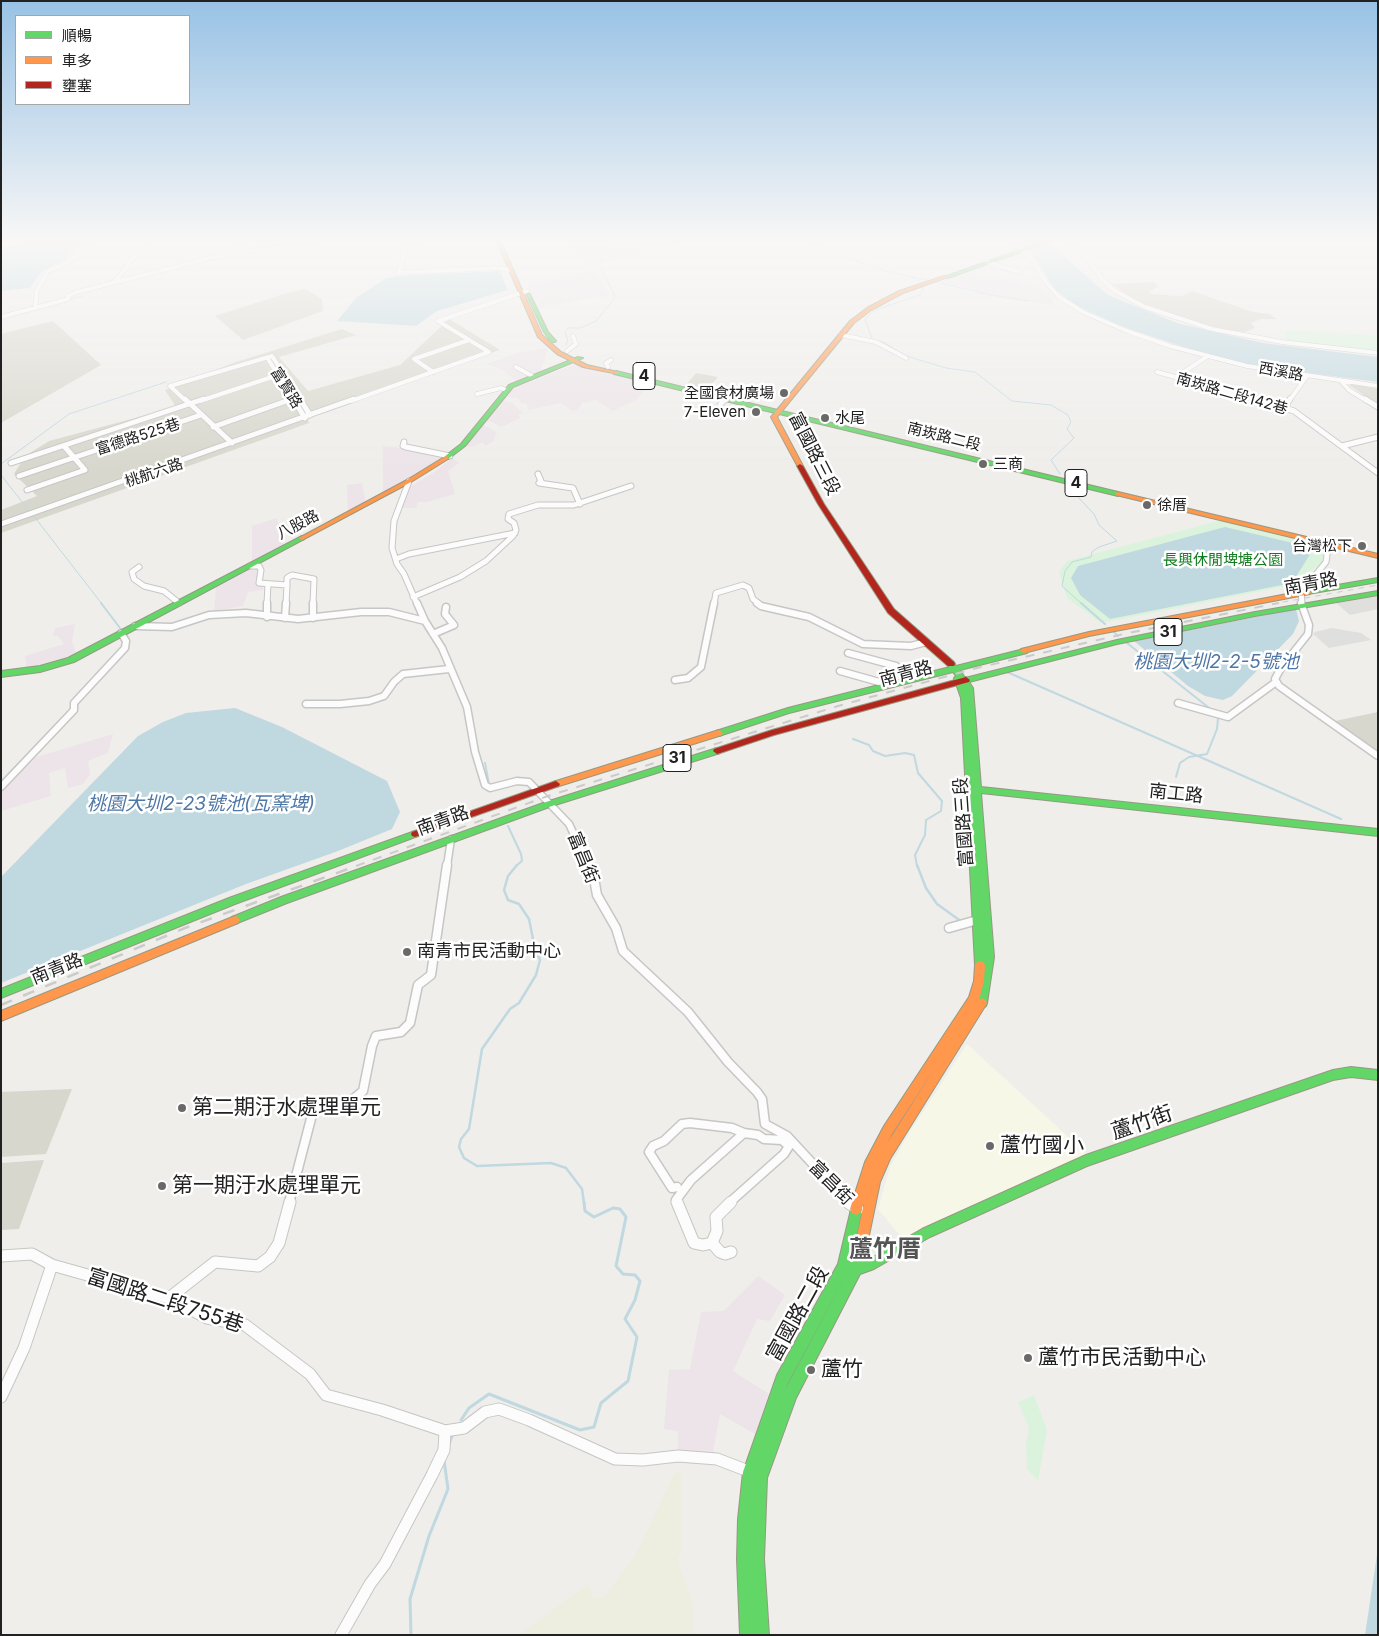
<!DOCTYPE html>
<meta charset="utf-8">
<style>
body{margin:0}
#map{position:relative;width:1379px;height:1636px;overflow:hidden;background:#efeeeb;font-family:Inter,"Noto Sans TC",sans-serif}
canvas{display:block}
.frame{position:absolute;inset:0;border:2px solid #212121;pointer-events:none}
.legend{position:absolute;left:15px;top:15px;width:175px;height:90px;box-sizing:border-box;background:#fff;border:1px solid #a6a6a6;margin:0;padding:6px 9px;list-style:none;font-size:15px;color:#212121}
.legend li{display:flex;align-items:center;gap:10px;height:25px}
.legend b{width:25px;border:1px solid #a6a6a6}
</style>
<div id="map">
<canvas width="1379" height="1636"></canvas>
<div class="frame"></div>
<ul class="legend">
<li><b style="height:6px;background:#63d668"></b>順暢</li>
<li><b style="height:6px;background:#ff974d"></b>車多</li>
<li><b style="height:6px;background:#b3261e"></b>壅塞</li>
</ul>
</div>
<script>
const context = document.querySelector('canvas').getContext('2d');
context.lineJoin = 'round';
function fillPath(path, color) { context.fillStyle = color; context.fill(path, 'evenodd'); }
const shape = rows => new Path2D(rows.map(r => 'M' + r).join(''));
function trace(path, color, width, dash) { context.strokeStyle = color; context.lineWidth = width; context.lineCap = dash ? 'butt' : 'round'; context.setLineDash(dash || []); context.stroke(path); }
function write(font, color, halo, rows, align = 'center') {
  context.font = font + ' Inter,"Noto Sans TC",sans-serif'; context.lineWidth = 5; context.setLineDash([]); context.textBaseline = 'middle'; context.strokeStyle = halo; context.fillStyle = color; for (const [text, x, y, turn = 0] of rows) {
    context.save(); context.translate(x, y); context.rotate((+turn || 0) * Math.PI / 180); context.textAlign = isNaN(turn) ? turn : align; if (halo) context.strokeText(text, 0, 0); context.fillText(text, 0, 0); context.restore();
  }
}
fillPath(shape([
 [618,242,684,242,589,266,567,247,613,244],
 [596,270,610,295,541,307,527,286],
 [972,272,987,278,994,276,1041,288,1049,293,1055,306,991,295,938,282],
 [546,348,548,349,540,372,517,382,503,370,487,364,518,353],
 [576,364,589,369,650,384,636,400,613,411,596,400,582,403,578,410,572,411,561,403,529,410,526,403,522,404,518,398,508,397,512,390,520,385],
 [503,401,512,403,523,413,519,415,520,418,502,427,487,420],
 [483,425,497,432,494,438,495,440,486,446,482,443,471,447,465,446],
 [383,446,402,448,412,451,446,455,424,471,383,494],
 [451,459,460,462,448,471,455,494,427,502,418,502,416,508,401,508,410,487,436,471],
 [362,483,366,503,348,512,347,485],
 [277,518,284,545,252,561,252,526],
 [256,566,262,568,262,578,265,578,263,590,248,592,243,606,214,611,216,587],
 [75,624,72,642,77,655,53,664,27,669,25,656,64,644,58,636,53,636,55,628],
 [113,734,108,753,88,761,90,774,83,784,68,788,65,768,49,773,51,796,1,811,1,792,30,759],
 [758,1276,785,1295,770,1321,757,1319,733,1371,769,1394,755,1434,720,1414,712,1457,678,1457,678,1431,664,1429,669,1370,690,1369,701,1312,724,1311]
]), '#ece4e8');
fillPath(shape([
 [967,1044,1087,1154,903,1239,878,1209,890,1167,906,1138]
]), '#f7f7e8');
fillPath(shape([
 [1153,282,1158,286,1149,292,1151,294,1182,296,1192,291,1253,312,1269,314,1277,319,1261,319,1251,323,1255,328,1245,332,1213,328,1152,307,1134,299,1111,284],
 [305,289,322,299,323,311,243,340,215,316,290,292],
 [449,319,500,350,305,414,309,423,1,533,1,510,37,496,14,474,25,456,49,441,176,407,165,390,233,363,342,329,356,335,279,357,308,391,400,365],
 [53,321,101,365,1,423,1,334],
 [696,373,718,377,707,389,687,384],
 [1349,385,1359,385,1378,389,1378,405],
 [1378,712,1378,753,1335,721],
 [72,1089,46,1154,1,1157,1,1092],
 [44,1160,19,1229,1,1230,1,1163]
]), '#d8d7cd');
fillPath(shape([
 [676,1471,681,1472,681,1552,677,1559,693,1605,694,1634,515,1635,522,1632,588,1584,594,1598,604,1597,634,1557]
]), '#edeedf');
fillPath(shape([
 [1284,330,1378,335,1378,351,1286,341],
 [1222,520,1325,545,1326,562,1308,572,1297,584,1101,623,1067,598,1059,572,1067,561],
 [1034,1395,1047,1430,1038,1481,1027,1469,1026,1443,1029,1428,1018,1402]
]), '#dbf3dc');
fillPath(shape([
 [1378,594,1378,609,1350,615,1334,601],
 [1332,628,1361,633,1371,640,1329,648,1313,634,1315,632]
]), '#dfdfde');
fillPath(shape([
 [28,242,86,242,61,262,41,272,30,288,1,291,1,246],
 [1020,242,1048,242,1108,295,1177,323,1263,343,1378,357,1378,382,1254,366,1196,351,1129,329,1079,307,1068,300,1053,287,1035,257],
 [497,271,501,273,508,290,437,311,416,326,337,321,356,298,386,278,400,276],
 [1225,527,1314,548,1292,583,1110,619,1080,595,1071,578,1078,566],
 [1296,609,1299,621,1293,634,1232,696,1223,700,1205,696,1188,686,1134,641],
 [235,708,282,727,387,781,400,812,392,829,338,851,246,884,1,983,1,877,138,736,163,722,186,713],
 [1378,1548,1378,1635,1365,1635]
]), '#c0d8e0');
trace(shape([
 [812,242,842,256,885,271,926,280],
 [936,282,990,295,1028,301],
 [68,300,82,296],
 [566,345,568,340,565,332,568,328,580,328,596,321,614,299,615,296,599,265],
 [899,352,885,343,872,339,865,319,875,310,920,295,923,290,918,280,912,277],
 [903,355,946,368,975,372,1012,401,1051,405,1068,415,1071,422,1067,429,1074,438,1051,460,1060,474],
 [1,464,69,414,166,382],
 [1,475,30,512],
 [1068,484,1074,492],
 [1077,496,1094,514,1099,525,1117,541,1099,547,1092,552,1091,557,1072,562,1065,571,1062,586,1082,604],
 [33,515,102,604]
]), '#c0d8e0', 1);
trace(shape([
 [101,603,120,628],
 [1081,603,1105,624],
 [1113,631,1118,636],
 [1127,643,1213,711],
 [1007,672,1341,819],
 [853,739,869,745,873,751,885,756,905,753,914,755,918,773,942,801,941,811,926,820,925,835,915,855,917,866],
 [485,763,489,784],
 [1176,777,1180,763,1189,757,1207,754,1217,729,1218,718],
 [1,782,72,708],
 [508,826,521,854,522,861,516,866]
]), '#c0d8e0', 2);
trace(shape([
 [517,865,508,876,504,890,508,900,519,904,529,919,534,944,540,960,536,975,519,1003,510,1009,482,1049,469,1129,461,1139,459,1147,464,1158,477,1166,551,1163,566,1168,582,1189,584,1203],
 [917,865,926,888,937,904,962,922]
]), '#c0d8e0', 2.5);
trace(shape([
 [461,1420,469,1408,489,1394,580,1430,594,1427,601,1403,628,1381,637,1337,625,1319,635,1300,640,1281,635,1275,623,1274,616,1266,626,1217,620,1209,613,1208,594,1217,585,1211,584,1202],
 [449,1444,452,1436],
 [411,1635,410,1599,429,1536,448,1489,444,1460]
]), '#c0d8e0', 3);
const streetFar4 = shape([
 [1013,242,1033,260,1045,281,1059,297,1083,312,1127,331,1170,346,1247,366,1378,386],
 [1071,242,1084,254,1102,279,1115,291,1145,307,1212,329,1282,342,1378,353],
 [235,253,243,242],
 [403,260,405,246,416,242],
 [987,262,1019,272],
 [402,263,398,273,496,268,511,270],
 [114,282,129,265,127,264,149,242],
 [35,308,37,290,48,271,67,263,94,242],
 [1,317,68,299,68,296,77,292,218,256,311,242],
 [438,321,527,291],
 [438,321,489,352],
 [841,335,876,342,906,358],
 [567,351,576,344,573,336],
 [272,356,301,401],
 [268,359,294,401],
 [414,359,469,340],
 [414,359,433,372],
 [516,367,532,376],
 [608,367,606,363,611,360],
 [1157,372,1262,401],
 [1176,377,1208,356],
 [1341,381,1349,390,1367,401],
 [477,394,501,388,506,390],
 [186,401,170,386,272,356],
 [200,401,278,375],
 [288,401,293,399],
 [351,401,489,352],
 [724,401,725,399],
 [1289,401,1307,376]
]);
const streetFar3 = shape([
 [185,399,232,443],
 [293,399,305,418],
 [300,399,310,415],
 [1257,399,1294,411,1378,473],
 [1365,399,1378,407],
 [720,405,725,399],
 [1285,407,1290,399],
 [213,427,292,399],
 [404,442,403,446,406,447,450,456],
 [1342,446,1378,437],
 [11,463,204,399],
 [538,474,541,481,539,483,573,488,580,504],
 [19,476,201,415],
 [409,481,394,521,392,548,397,564,404,574,417,604],
 [27,490,85,470,64,446],
 [1,524,354,399],
 [396,559,409,554,515,533],
 [250,566,259,566,261,570,259,583,287,585,287,578,292,575,314,579,313,604],
 [139,567,132,572,134,579,144,586,164,591,179,603],
 [413,597,460,577,486,561,513,536,516,530,514,523,508,519,509,514,538,505,574,505,631,486],
 [267,604,268,584],
 [286,604,287,585],
 [714,604,716,593,743,585,749,588,753,599,759,604],
 [1302,604,1301,588,1309,583,1326,562,1329,540]
]);
const streetFar2 = shape([
 [417,603,425,621,442,648,467,707,475,752,485,785,490,788,517,781,529,782,569,824,589,866],
 [757,603,761,606,809,617,863,644,911,646,926,642],
 [1301,603,1309,625,1308,634,1281,668,1275,679,1279,686,1378,756],
 [267,617,267,603],
 [285,618,286,603],
 [313,618,313,603],
 [135,626,172,627,209,615,246,613,298,619,361,612,389,612,425,621],
 [433,634,454,625,445,614,446,607],
 [848,653,896,666,892,678],
 [840,671,879,682],
 [675,680,688,678,701,667,714,603],
 [1178,703,1228,717,1276,682],
 [306,704,340,704,369,701,384,696,394,682,403,674,449,669],
 [1,787,74,710,74,703,125,648,126,641,121,633],
 [447,866,451,839]
]);
const streetFar1 = shape([
 [589,865,594,878,597,895,616,928,623,951,688,1012,728,1062,757,1092,762,1099,765,1124,787,1136,849,1203],
 [949,928,981,919],
 [677,1187,672,1188,649,1152,653,1146,664,1141,682,1124,690,1123,732,1128,744,1133],
 [289,1203,313,1111,322,1102,352,1100,363,1091,372,1046,376,1036,401,1032,410,1023,418,985,431,975,447,865],
 [677,1203,676,1200,691,1180,744,1133],
 [729,1203,784,1154,789,1146,782,1140,764,1139,758,1135,744,1133]
]);
const street = shape([
 [677,1202,694,1243,703,1245,712,1243,717,1231,716,1217,731,1202],
 [847,1202,858,1209],
 [712,1243,720,1252,725,1254,731,1252],
 [1,1256,32,1254,52,1265,169,1298,207,1318,245,1325,310,1374,326,1395,382,1410,445,1431,464,1428,485,1412,499,1409,529,1420,615,1459,643,1460,678,1456,717,1459,751,1472],
 [169,1298,215,1262,258,1266,270,1257,279,1243,290,1202],
 [1,1397,24,1348,52,1265],
 [341,1635,370,1584,385,1564,432,1475,444,1450,445,1431]
]);
const fast = shape([
 [1042,242,1049,242,948,278,944,277,1042,242],
 [526,293,530,294,548,332,556,341,555,342,551,342,544,332,526,293],
 [578,357,583,358,513,387,465,446,448,459,444,459,444,457,461,444,509,385,578,357],
 [616,371,1118,492,1121,494,1118,496,614,374,613,373,616,371],
 [302,536,304,537,304,539,74,662,40,672,1,677,1,671,40,666,68,658,302,536],
 [1378,578,1378,582,1308,594,1305,592,1308,590,1378,578],
 [1378,591,1378,595,1255,616,1117,644,969,682,973,688,981,787,1378,829,1378,836,981,793,994,957,987,1003,986,1006,982,1008,978,1006,977,1003,982,969,977,968,975,965,961,698,954,678,956,676,953,672,789,713,719,736,715,733,716,731,788,708,950,667,947,664,951,661,956,666,1024,649,1028,651,1027,653,960,670,965,678,1117,640,1255,612,1378,591],
 [717,748,721,751,720,753,552,806,287,903,235,924,232,923,230,920,232,917,281,897,546,802,717,748],
 [415,831,418,832,419,834,418,836,235,904,1,998,1,989,229,898,415,831],
 [1351,1067,1378,1070,1378,1080,1351,1077,1333,1080,1087,1166,930,1237,874,1269,860,1274,796,1398,767,1478,764,1559,769,1635,740,1635,737,1559,738,1519,743,1472,777,1375,838,1264,852,1205,856,1203,860,1205,862,1209,851,1263,855,1251,859,1249,863,1251,865,1255,864,1261,868,1260,922,1229,1086,1155,1333,1070,1351,1067],
 [848,1271,785,1390,783,1395,788,1383,848,1271]
]);
const slow = shape([
 [497,242,501,242,542,335,561,352,587,365,618,372,618,374,583,367,557,354,538,337,497,242],
 [944,276,948,277,903,293,871,310,854,323,777,417,803,466,798,467,771,417,772,416,850,321,867,308,899,291,944,276],
 [446,456,449,458,448,459,411,482,304,539,302,540,299,538,407,480,446,456],
 [1118,492,1378,554,1378,558,1116,495,1116,493,1118,492],
 [1308,590,1311,592,1310,594,1089,636,1024,653,1020,651,1021,649,1089,632,1308,590],
 [719,730,723,733,722,735,556,787,552,784,553,782,719,730],
 [235,916,238,917,240,920,238,923,1,1021,1,1011,235,916],
 [980,961,983,962,985,965,984,981,979,1000,982,998,986,1000,987,1003,890,1159,880,1182,865,1255,863,1259,859,1261,855,1259,853,1255,864,1203,860,1213,856,1215,852,1213,850,1209,865,1162,884,1126,969,997,974,981,975,965,977,962,980,961],
 [938,1063,888,1142,892,1134,938,1063]
]);
const jam = shape([
 [800,464,803,466,824,504,894,609,954,662,955,664,954,666,948,666,888,613,818,504,797,466,800,464],
 [966,677,970,680,969,682,774,735,717,754,713,751,714,749,772,730,966,677],
 [556,781,560,784,559,786,415,837,412,836,411,834,412,832,556,781]
]);
trace(streetFar4, '#c6c6c4', 5);
trace(streetFar3, '#c6c6c4', 7);
trace(streetFar2, '#c6c6c4', 9);
trace(streetFar1, '#c6c6c4', 11);
trace(street, '#c6c6c4', 13);
trace(fast, '#969982', 2);
trace(slow, '#969982', 2);
trace(jam, '#969982', 2);
trace(streetFar4, '#fdfcfc', 4);
trace(streetFar3, '#fdfcfc', 5);
trace(streetFar2, '#fdfcfc', 6);
trace(streetFar1, '#fdfcfc', 8);
trace(street, '#fdfcfc', 11);
fillPath(fast, '#63d668');
fillPath(slow, '#ff974d');
fillPath(jam, '#b3261e');
trace(shape([
 [1272,604,1378,585]
]), '#cbcbcb', 1, [5.5, 5.5]);
trace(shape([
 [356,866,548,796,838,706,977,668,1128,633,1279,603]
]), '#cbcbcb', 2, [9, 9]);
trace(shape([
 [1,1005,185,928,359,865]
]), '#cbcbcb', 2.5, [12, 12]);
const sky = context.createLinearGradient(0, 0, 0, 471);
sky.addColorStop(0, '#98c2e5');
sky.addColorStop(0.51, '#f8f7f6');
sky.addColorStop(1, '#f8f7f600');
context.fillStyle = sky;
context.fillRect(0, 0, 1379, 471);
for (const [x, y, r, color] of [
 [784,393,5,"#696968"],
 [756,412,5,"#696968"],
 [825,418,5,"#696968"],
 [983,464,5,"#696968"],
 [1147,505,5,"#696968"],
 [1362,546,5,"#696968"],
 [407,952,5,"#696968"],
 [182,1108,5,"#696968"],
 [990,1146,5,"#696968"],
 [162,1186,5,"#696968"],
 [1028,1358,5,"#696968"],
 [811,1370,5,"#696968"]
]) { const dot = new Path2D(); dot.arc(x, y, r, 0, 2 * Math.PI); context.fillStyle = color; context.fill(dot); trace(dot, '#fff', 2); }
write('15px', '#212121', '#fff', [
 ["西溪路",1281,372,10],
 ["富賢路",286,388,58],
 ["南崁路二段142巷",1232,394,16],
 ["富德路525巷",138,437,-18],
 ["南崁路二段",944,437,14],
 ["桃航六路",154,473,-19],
 ["八股路",298,525,-28]
]);
write('15px', '#212121', '#fff', [
 ["全國食材廣場",774,393],
 ["7-Eleven",746,412],
 ["水尾",835,418,"left"],
 ["三商",993,464,"left"],
 ["徐厝",1157,505,"left"],
 ["台灣松下",1352,546]
], 'right');
write('15px', '#127c1f', '#fff', [
 ["長興休閒埤塘公園",1223,560]
]);
for (const [x, y, w] of [
 [644,376,22],
 [1076,483,22],
 [1168,632,28],
 [677,758,28]
]) { const box = new Path2D(); box.roundRect(x - w / 2, y - 13.5, w, 27, 4); context.fillStyle = '#fff'; context.fill(box); trace(box, '#212121', 1); }
write('bold 16px', '#212121', null, [
 ["4",644,376],
 ["4",1076,483],
 ["31",1168,632],
 ["31",677,758]
]);
write('18px', '#212121', '#fff', [
 ["富國路三段",814,454,63],
 ["南青路",1311,584,-10],
 ["南青路",906,674,-15],
 ["南工路",1176,794,6],
 ["南青路",443,821,-20],
 ["富國路三段",964,822,-94],
 ["富昌街",583,858,68],
 ["南青路",57,969,-22],
 ["富昌街",831,1183,45]
]);
write('18px', '#212121', '#fff', [
 ["南青市民活動中心",417,952]
], 'left');
write('italic 19px', '#4f77a5', '#fff', [
 ["桃園大圳2-2-5號池",1216,662],
 ["桃園大圳2-23號池(瓦窯埤)",201,804]
]);
write('21px', '#212121', '#fff', [
 ["第二期汙水處理單元",192,1108],
 ["蘆竹國小",1000,1146],
 ["第一期汙水處理單元",172,1186],
 ["蘆竹市民活動中心",1038,1358],
 ["蘆竹",821,1370]
], 'left');
write('21px', '#212121', '#fff', [
 ["蘆竹街",1142,1123,-19],
 ["富國路二段755巷",165,1301,18],
 ["富國路二段",798,1314,-61]
]);
write('bold 24px', '#545454', '#fff', [
 ["蘆竹厝",885,1250]
]);
</script>
